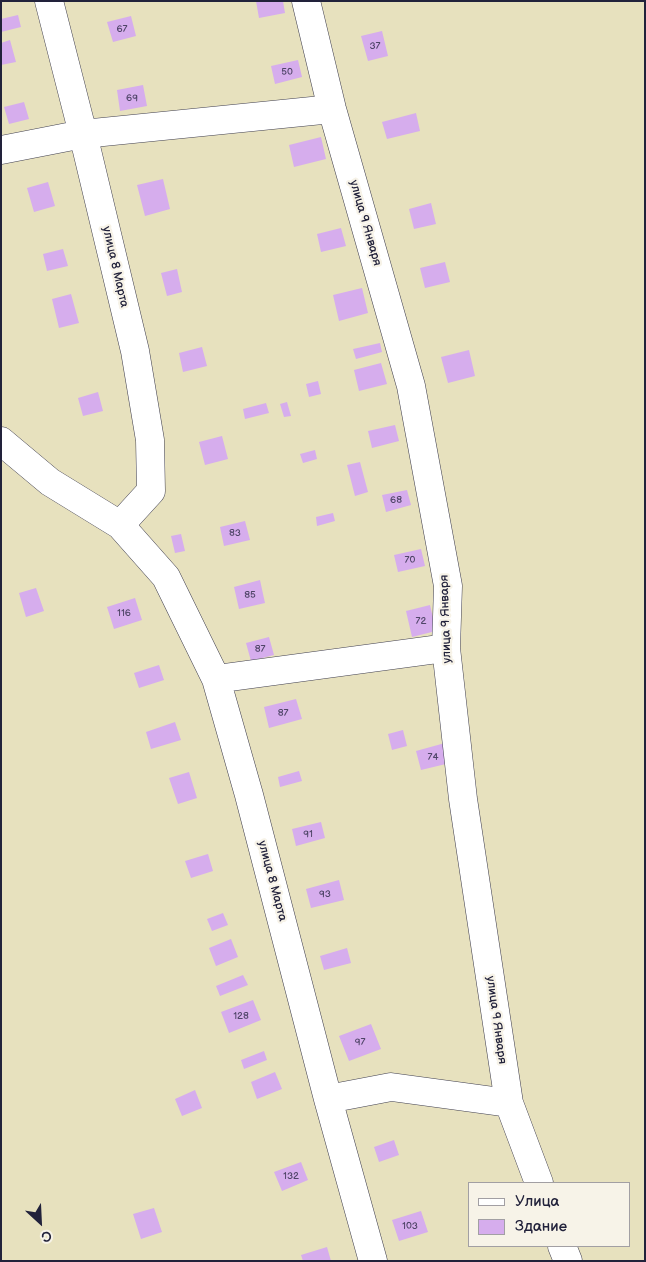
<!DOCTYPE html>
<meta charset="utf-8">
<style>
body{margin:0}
#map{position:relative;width:646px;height:1262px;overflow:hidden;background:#e7e1be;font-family:"Balsamiq Sans",sans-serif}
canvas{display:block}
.frame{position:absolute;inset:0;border:2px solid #22223b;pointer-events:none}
.legend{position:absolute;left:468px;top:1182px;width:162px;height:65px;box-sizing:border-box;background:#f7f3e8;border:1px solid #a29fa3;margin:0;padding:6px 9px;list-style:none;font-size:15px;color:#22223b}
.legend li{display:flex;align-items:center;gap:10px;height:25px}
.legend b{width:25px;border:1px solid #a29fa3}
.north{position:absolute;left:15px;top:1197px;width:50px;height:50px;-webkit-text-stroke:4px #f7f3e8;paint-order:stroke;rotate:155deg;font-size:14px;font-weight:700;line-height:20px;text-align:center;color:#22223b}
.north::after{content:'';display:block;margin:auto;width:18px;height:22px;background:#22223b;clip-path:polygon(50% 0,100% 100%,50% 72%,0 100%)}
</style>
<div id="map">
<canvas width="646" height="1262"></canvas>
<div class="frame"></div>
<ul class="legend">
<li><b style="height:6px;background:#fff"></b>Улица</li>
<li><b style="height:14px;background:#d6aded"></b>Здание</li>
</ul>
<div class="north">С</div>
</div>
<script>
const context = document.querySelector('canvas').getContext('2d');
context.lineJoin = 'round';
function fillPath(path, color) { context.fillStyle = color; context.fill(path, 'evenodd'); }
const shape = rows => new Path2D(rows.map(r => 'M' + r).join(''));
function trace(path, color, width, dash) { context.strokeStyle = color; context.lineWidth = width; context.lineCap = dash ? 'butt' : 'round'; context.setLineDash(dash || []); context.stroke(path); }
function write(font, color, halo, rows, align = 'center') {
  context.font = font + ' "Balsamiq Sans",sans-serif'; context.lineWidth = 4.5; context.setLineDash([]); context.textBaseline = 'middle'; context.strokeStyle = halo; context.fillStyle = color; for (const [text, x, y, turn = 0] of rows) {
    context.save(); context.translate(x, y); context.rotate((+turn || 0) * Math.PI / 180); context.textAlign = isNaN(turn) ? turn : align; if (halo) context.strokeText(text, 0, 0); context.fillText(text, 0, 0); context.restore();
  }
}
fillPath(shape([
 [256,1,283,1,285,13,259,18],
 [18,15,21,27,1,32,1,19],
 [131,16,136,36,113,42,107,22],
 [382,31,388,56,368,61,361,36],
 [10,40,16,62,1,65,1,43],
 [298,60,302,77,275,84,271,66],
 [143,85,147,106,120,111,117,90],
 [24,102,29,119,9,124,4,107],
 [416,113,420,131,387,139,382,122],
 [321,137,326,159,294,167,289,145],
 [163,179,170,209,145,216,137,185],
 [48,182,55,206,34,212,27,188],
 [431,203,436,224,414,229,409,209],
 [341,228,346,246,321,252,317,234],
 [63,249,68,266,47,271,43,254],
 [445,262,450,282,425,288,420,268],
 [177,269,182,292,167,296,161,273],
 [362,288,368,313,339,321,333,295],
 [71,294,79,323,59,328,52,299],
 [380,343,382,352,356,359,353,349],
 [202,347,207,366,183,372,179,353],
 [469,350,475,376,448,383,441,357],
 [381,363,387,384,359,391,354,370],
 [318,381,321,394,309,397,306,384],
 [98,392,103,411,83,416,78,398],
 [287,402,291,416,284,417,280,404],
 [266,403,269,413,245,419,243,409],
 [395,425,399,441,372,448,368,431],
 [222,436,228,459,205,465,199,442],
 [315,450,317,459,303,463,300,454],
 [360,462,368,492,355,496,347,465],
 [407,490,411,505,386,512,382,495],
 [333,513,335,521,317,526,316,517],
 [245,521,250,540,224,546,220,527],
 [181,534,185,551,175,553,171,536],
 [421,549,425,566,398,572,394,555],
 [260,580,265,603,239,609,234,587],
 [36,588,44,611,26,617,19,593],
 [135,598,142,620,114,629,107,607],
 [430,605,436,631,412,637,406,611],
 [269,637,274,655,251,661,246,643],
 [159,665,164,680,139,688,134,673],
 [296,699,302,719,269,728,264,707],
 [175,722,181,740,151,749,146,732],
 [403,730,407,746,392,750,388,734],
 [445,743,450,763,421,770,416,751],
 [299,771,302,781,280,787,278,777],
 [189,772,197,798,178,804,169,778],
 [321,822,325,838,296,846,292,829],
 [208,854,213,871,191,878,185,861],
 [339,880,344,900,311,908,306,889],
 [223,913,228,925,212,931,207,919],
 [231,939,238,957,216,966,209,948],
 [347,948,351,963,324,970,320,956],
 [243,975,248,985,220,996,216,986],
 [253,1000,261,1020,229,1033,221,1012],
 [371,1024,381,1049,349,1061,339,1036],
 [264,1051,267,1060,244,1069,241,1060],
 [275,1072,282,1089,257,1099,251,1082],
 [195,1090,202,1108,182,1116,175,1099],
 [394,1140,399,1155,379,1162,374,1147],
 [301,1162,308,1180,282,1191,274,1172],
 [154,1208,162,1232,141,1239,133,1214],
 [421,1211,428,1232,399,1241,392,1220],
 [327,1247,331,1261,303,1261,301,1255]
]), '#d6aded');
const minor = shape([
 [49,1,83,134,135,351,150,440,151,491,120,525],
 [306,1,332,109,411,386,448,586,446,648,463,799,509,1103,539,1183],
 [1,150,83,134,332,109],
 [1,441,50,482,120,525,166,577,216,679,249,795,328,1099,373,1261],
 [216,679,446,648],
 [328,1099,391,1087,509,1103],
 [562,1246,568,1261]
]);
trace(minor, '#403f4f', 29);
trace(minor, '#fff', 28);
write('10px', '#4f4568', null, [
 ["67",122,29],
 ["37",375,46],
 ["50",287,72],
 ["69",132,98],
 ["68",396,500],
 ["83",235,533],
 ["70",410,560],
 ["85",250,595],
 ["116",124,613],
 ["72",421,621],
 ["87",260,649],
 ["87",283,713],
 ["74",433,757],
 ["91",308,834],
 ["93",325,894],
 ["128",241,1016],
 ["97",360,1042],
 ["132",291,1176],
 ["103",410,1226]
]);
write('12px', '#22223b', '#f7f3e8', [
 ["улица 9 Января",365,223,74],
 ["улица 8 Марта",115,267,77],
 ["улица 9 Января",446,619,-92],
 ["улица 8 Марта",272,881,75],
 ["улица 9 Января",496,1020,82]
]);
</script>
